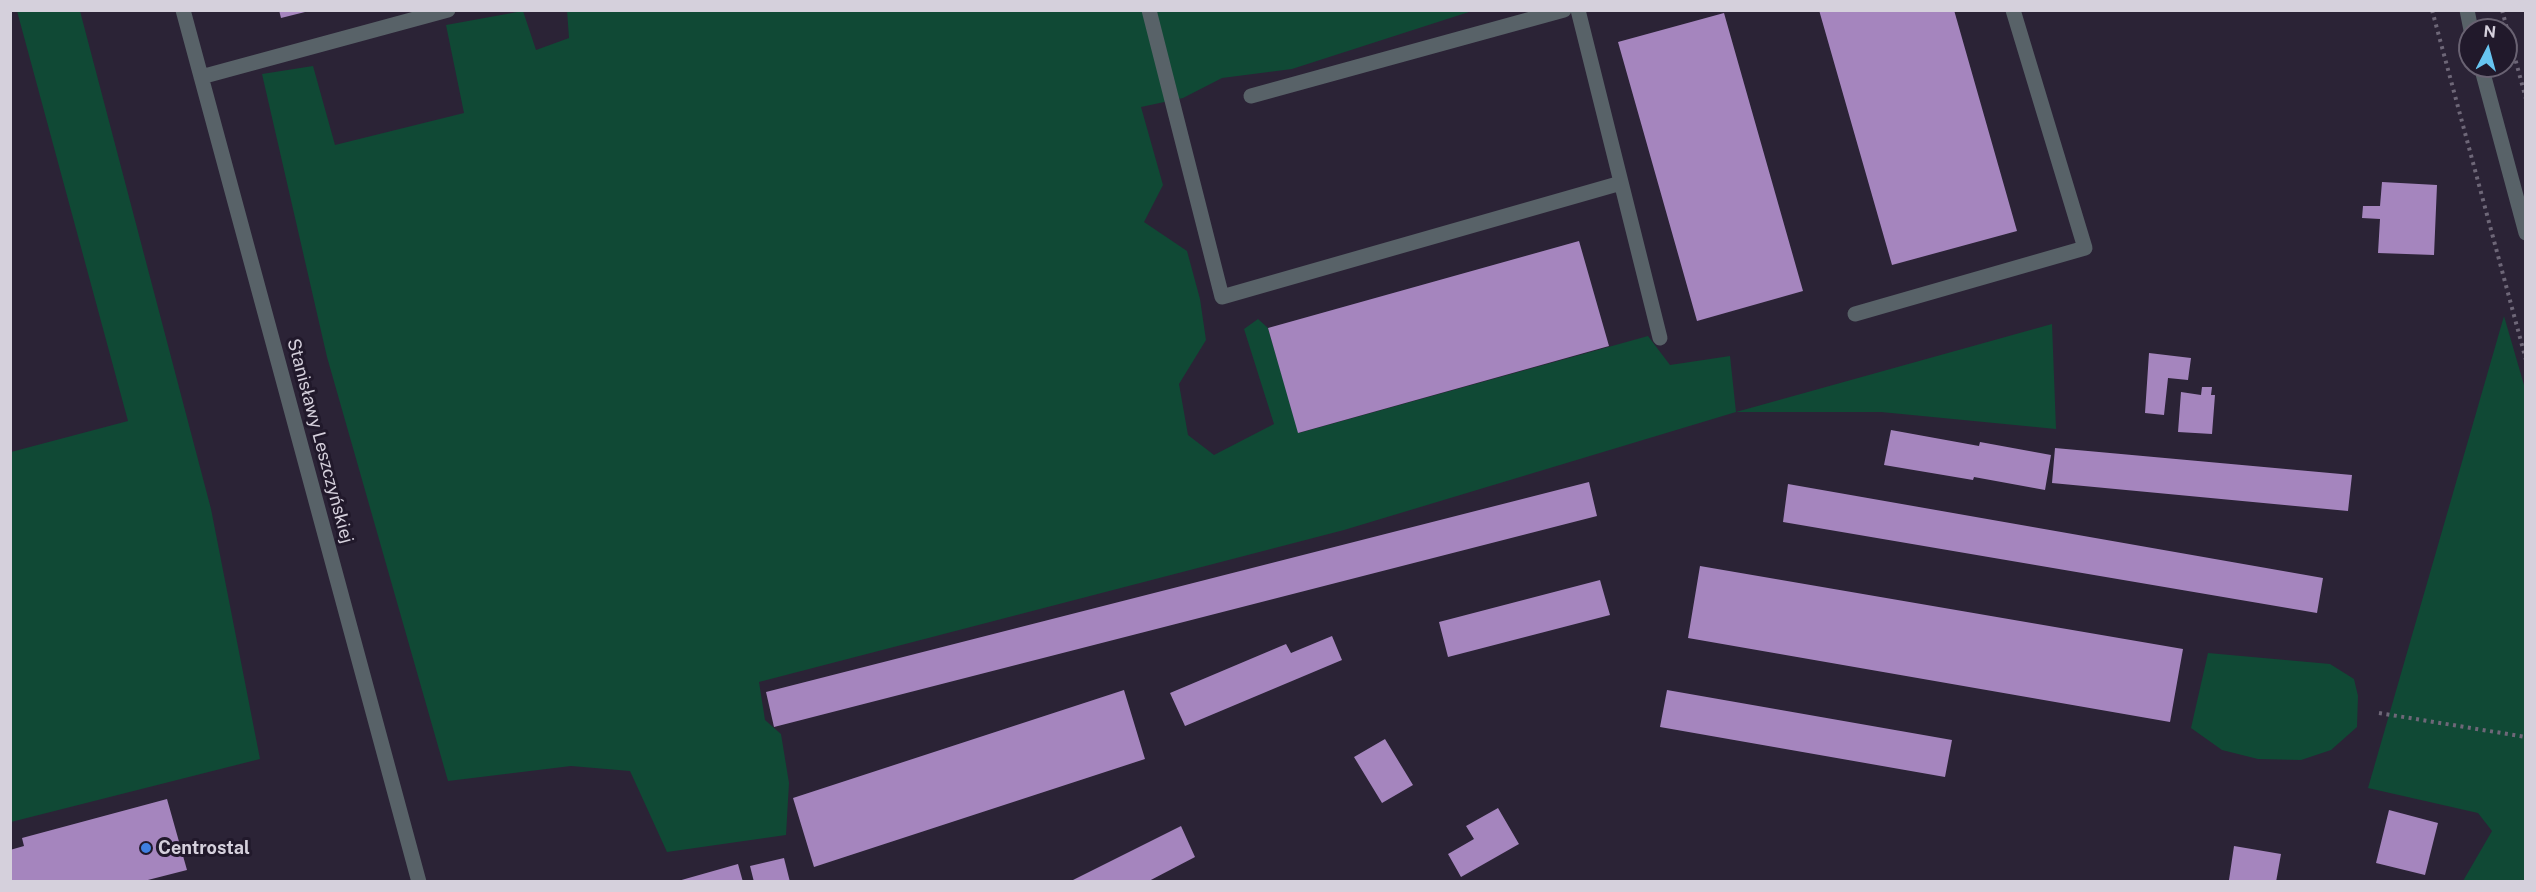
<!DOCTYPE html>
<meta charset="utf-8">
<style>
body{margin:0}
#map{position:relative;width:2536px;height:892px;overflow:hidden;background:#2b2336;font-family:"Public Sans",sans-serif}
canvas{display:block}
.frame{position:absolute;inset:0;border:12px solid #d5d0dc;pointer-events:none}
.north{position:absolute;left:2458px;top:18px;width:60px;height:60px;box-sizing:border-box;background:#21192b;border:2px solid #696272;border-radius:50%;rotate:6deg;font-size:16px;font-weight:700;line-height:24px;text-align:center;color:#d5d0dc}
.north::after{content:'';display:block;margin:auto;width:21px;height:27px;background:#67c4f0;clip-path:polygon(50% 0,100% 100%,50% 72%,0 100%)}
</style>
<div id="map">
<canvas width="2536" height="892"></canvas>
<div class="frame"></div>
<div class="north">N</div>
</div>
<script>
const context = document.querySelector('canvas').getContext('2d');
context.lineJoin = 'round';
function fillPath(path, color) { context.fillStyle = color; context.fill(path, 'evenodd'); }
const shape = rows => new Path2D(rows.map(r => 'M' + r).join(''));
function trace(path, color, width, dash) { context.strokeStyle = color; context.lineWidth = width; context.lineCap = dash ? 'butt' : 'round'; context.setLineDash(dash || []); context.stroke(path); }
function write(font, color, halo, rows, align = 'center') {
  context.font = font + ' "Public Sans",sans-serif'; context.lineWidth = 6; context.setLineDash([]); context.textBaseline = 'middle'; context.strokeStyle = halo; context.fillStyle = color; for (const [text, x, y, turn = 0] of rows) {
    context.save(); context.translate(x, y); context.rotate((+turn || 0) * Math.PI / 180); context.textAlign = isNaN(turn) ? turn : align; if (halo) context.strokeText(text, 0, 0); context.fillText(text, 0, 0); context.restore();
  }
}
fillPath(shape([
 [567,10,1472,11,1292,69,1222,78,1183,98,1141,107,1163,185,1144,222,1187,251,1200,299,1206,340,1179,384,1188,435,1214,455,1274,424,1244,329,1258,319,1268,328,1299,433,1648,336,1670,365,1730,356,1736,412,2052,324,2056,429,1881,412,1736,412,1344,530,759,682,765,720,781,734,789,783,786,835,667,852,630,771,571,766,448,781,327,357,262,74,313,66,335,145,464,113,446,25,523,11,536,50,569,38],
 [17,11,80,11,211,509,260,759,11,822,11,452,128,421],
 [2504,316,2526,392,2525,881,2463,881,2492,831,2478,813,2368,788],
 [2208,653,2330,664,2354,679,2358,696,2357,727,2331,750,2301,760,2258,759,2222,750,2191,728]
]), '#104935');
fillPath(shape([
 [279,10,309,10,309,11,281,18],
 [1819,10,1954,10,2017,231,1892,265],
 [1724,13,1803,291,1697,321,1618,42],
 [2382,182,2437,185,2434,255,2378,253,2380,219,2362,218,2363,206,2380,206],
 [1579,241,1609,346,1298,433,1268,328],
 [2149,353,2191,358,2188,380,2168,378,2164,415,2145,413],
 [2202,387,2212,387,2211,395,2215,395,2212,434,2178,432,2181,392,2201,395],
 [1891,430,1979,446,1980,442,2051,455,2045,490,1974,477,1973,480,1884,465],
 [2055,448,2352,475,2348,511,2052,483],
 [1589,482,1597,516,774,727,766,692],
 [1788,484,2323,578,2317,613,1783,522],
 [1700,566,2183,649,2170,722,1688,638],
 [1600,580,1610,615,1448,657,1439,622],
 [1332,636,1342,660,1185,726,1170,693,1286,644,1291,653],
 [1124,690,1145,759,814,867,793,798],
 [1667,690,1952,740,1945,777,1660,727],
 [1385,739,1413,785,1382,803,1354,757],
 [167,799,187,870,140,882,10,882,10,850,24,846,22,838],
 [1498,808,1519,844,1461,877,1448,854,1474,839,1466,826],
 [2389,810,2438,823,2425,875,2376,863],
 [1181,826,1195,857,1147,882,1069,882],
 [2234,846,2281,854,2276,882,2229,880],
 [784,858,790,882,754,882,750,866],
 [738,864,743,882,678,882,678,881]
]), '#a585be');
trace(shape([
 [2432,10,2526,360],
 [2502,10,2526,99],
 [2379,713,2526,737]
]), '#6e6778', 4, [3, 4.5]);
trace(shape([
 [183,10,419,882],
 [1149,10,1222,297,1621,183],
 [1578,10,1660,338],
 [2467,10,2471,30],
 [2481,66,2526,233],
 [201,77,448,10],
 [1251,96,1564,10],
 [1855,314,2085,248,2013,10]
]), '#586268', 15);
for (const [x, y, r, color] of [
 [146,848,6,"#3f7fe0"]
]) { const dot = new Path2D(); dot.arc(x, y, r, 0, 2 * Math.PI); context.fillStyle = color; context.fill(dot); trace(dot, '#21192b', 2); }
write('18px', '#d5d0dc', '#21192b', [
 ["Stanisławy Leszczyńskiej",320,441,75]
]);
write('bold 18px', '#d5d0dc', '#21192b', [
 ["Centrostal",158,848]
], 'left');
</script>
